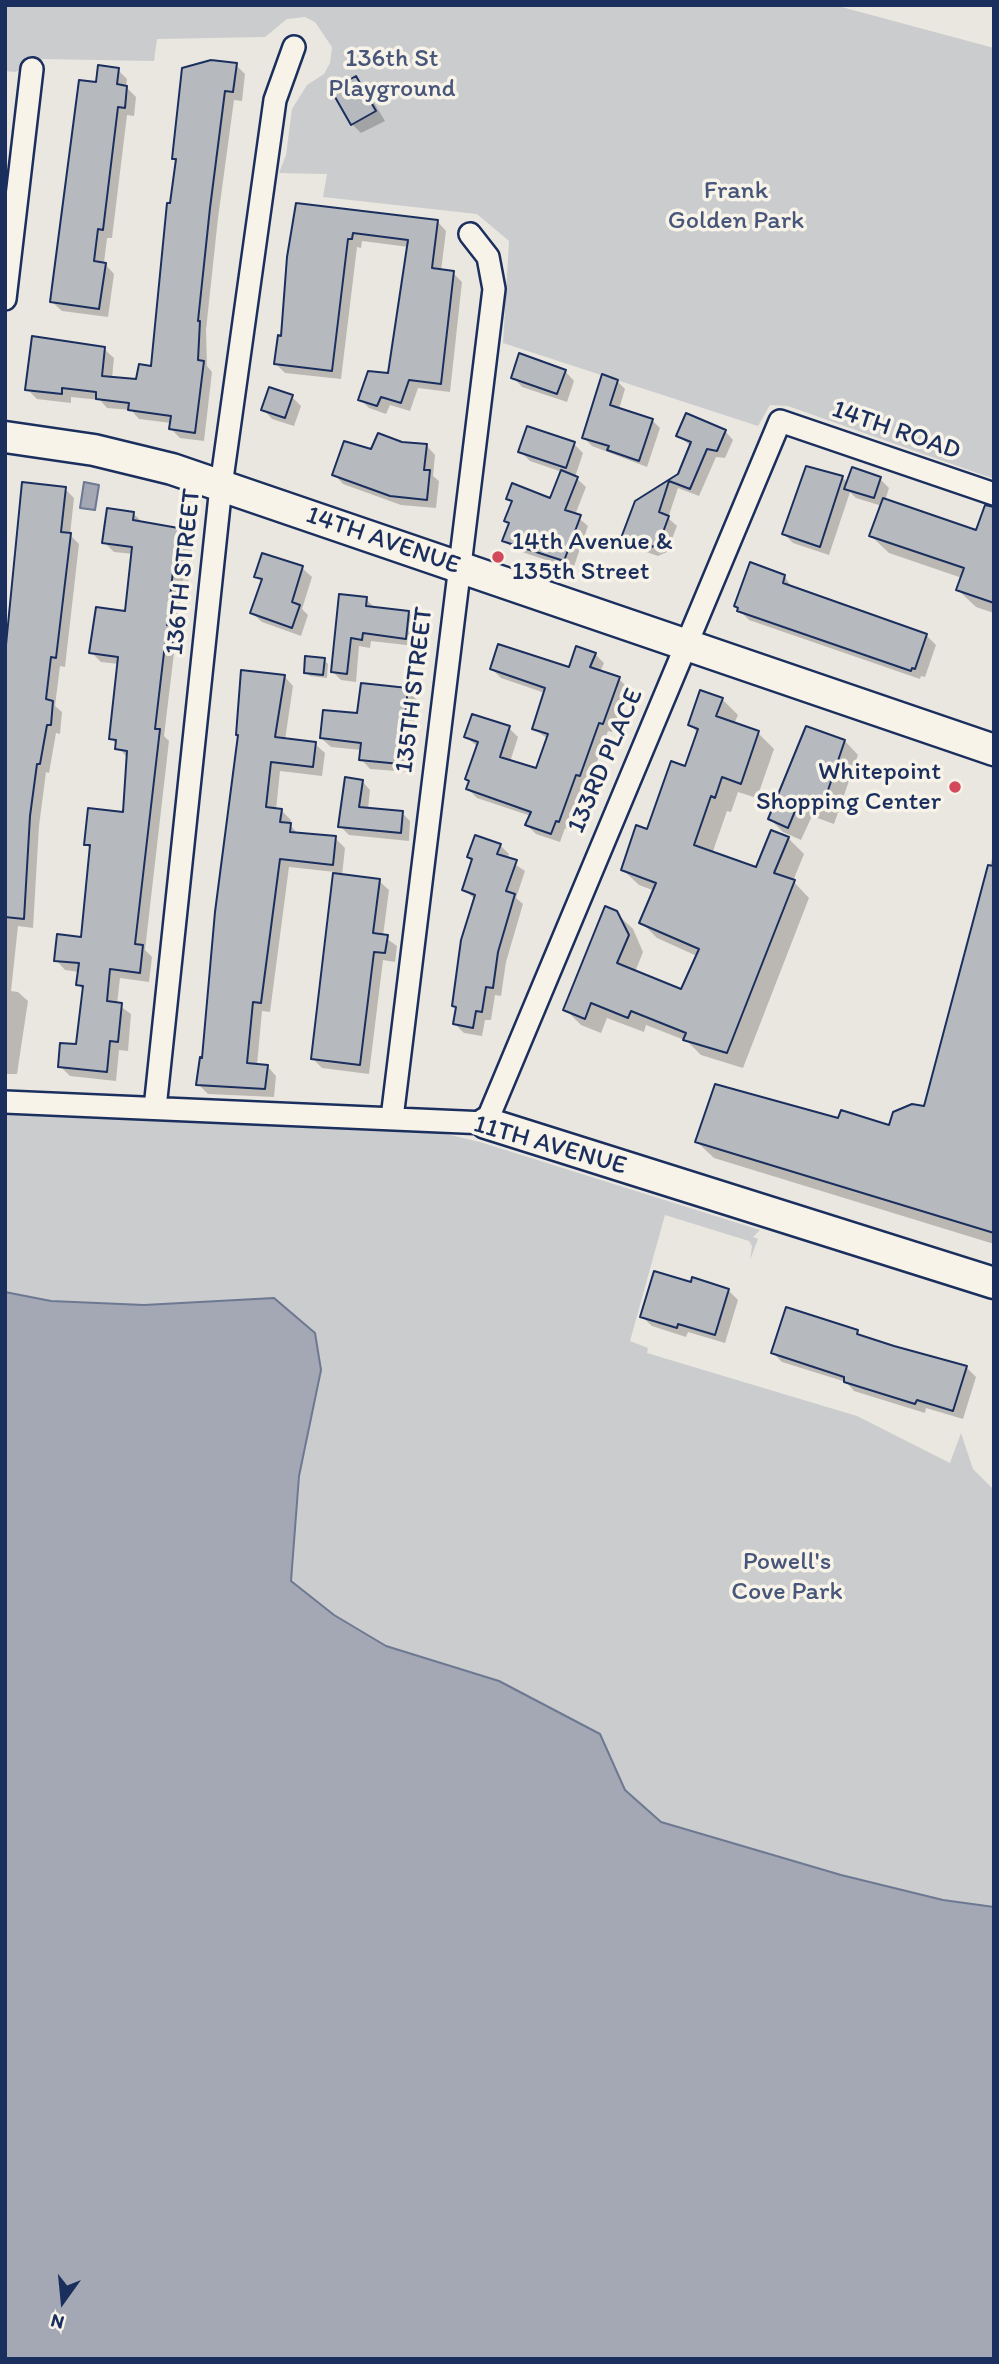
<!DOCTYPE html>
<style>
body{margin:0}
#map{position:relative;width:999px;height:2364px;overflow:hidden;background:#eae7e0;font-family:Itim,sans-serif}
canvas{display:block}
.frame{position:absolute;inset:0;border:7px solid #1b2f5e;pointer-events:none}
.north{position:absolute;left:28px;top:2266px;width:70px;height:70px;-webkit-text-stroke:5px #f7f3e8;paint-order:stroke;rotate:195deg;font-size:19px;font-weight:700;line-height:28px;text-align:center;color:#1b2f5e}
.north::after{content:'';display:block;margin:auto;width:24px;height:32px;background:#1b2f5e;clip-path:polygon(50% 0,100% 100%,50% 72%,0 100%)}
</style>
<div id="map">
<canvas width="999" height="2364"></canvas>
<div class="frame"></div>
<div class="north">N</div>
</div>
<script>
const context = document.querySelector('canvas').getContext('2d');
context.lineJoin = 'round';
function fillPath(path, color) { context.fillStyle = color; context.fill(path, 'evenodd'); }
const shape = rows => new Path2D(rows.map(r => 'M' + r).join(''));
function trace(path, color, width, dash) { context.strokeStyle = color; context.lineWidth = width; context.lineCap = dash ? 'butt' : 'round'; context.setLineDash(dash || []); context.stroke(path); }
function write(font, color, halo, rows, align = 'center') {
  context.font = font + ' Itim,sans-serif'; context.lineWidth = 7; context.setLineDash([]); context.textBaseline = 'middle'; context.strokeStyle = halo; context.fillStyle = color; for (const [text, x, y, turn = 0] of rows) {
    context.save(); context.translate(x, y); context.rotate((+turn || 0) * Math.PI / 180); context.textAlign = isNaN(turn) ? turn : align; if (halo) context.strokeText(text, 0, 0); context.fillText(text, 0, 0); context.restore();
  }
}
fillPath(shape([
 [5,5,834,5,994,48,994,479,788,406,770,405,758,426,503,343,509,241,477,214,323,197,327,174,279,173,286,155,292,109,307,85,324,74,330,63,332,47,315,22,305,17,287,19,265,37,157,39,154,61,43,59,15,72,5,71],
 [5,1112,412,1126,480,1142,760,1230,753,1237,758,1239,750,1260,752,1246,749,1241,665,1215,630,1341,648,1348,647,1353,857,1416,950,1463,961,1433,973,1469,994,1490,994,1907,943,1900,841,1875,661,1822,625,1790,600,1734,499,1681,386,1646,334,1615,291,1581,299,1475,274,1298,144,1305,51,1301,5,1292]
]), '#cbcccd');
const water = shape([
 [84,482,99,485,95,510,80,508,84,482],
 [5,1292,51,1301,144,1305,274,1298,315,1333,321,1370,299,1476,291,1581,334,1615,386,1646,499,1681,600,1734,625,1790,661,1822,841,1875,943,1900,994,1907,994,2359,5,2359,5,1292]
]);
fillPath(water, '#a3a8b4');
trace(water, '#6d7892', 2);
fillPath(shape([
 [236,65,245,74,242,101,234,100,218,218,206,330,207,366,212,372,204,441,180,438,171,429,171,423,139,419,131,410,107,408,100,400,71,397,71,403,37,399,27,389,104,349,114,358,112,378,138,381,152,368,178,162,174,158],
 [118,70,127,79,126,87,136,97,134,116,127,115,112,238,107,238,104,263,114,274,108,317,62,311,52,302,97,84],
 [356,78,365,88,385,121,361,133,352,124],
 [297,205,437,221,446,231,441,271,453,273,462,282,450,392,418,388,410,411,390,405,386,414,369,408,360,399,389,375,409,247,362,241,361,248,357,247,341,379,285,373,276,364,282,338],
 [565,371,574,381,567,402,522,387,513,377],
 [617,381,625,389,619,409,652,420,660,428,647,467,592,446,584,438],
 [292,397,301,406,294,426,272,419,263,409],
 [725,431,733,440,725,458,716,457,699,496,678,488,668,518,677,526,667,552,658,556,632,547,623,538,636,502,679,475,691,446,678,436],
 [402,443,426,445,435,455,433,476,439,481,436,508,401,505,343,484,334,474,372,452],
 [574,444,583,453,575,477,586,487,575,515,588,526,573,569,513,549,504,540,510,525,506,521,513,503,508,498,551,501,562,472,530,461,520,451],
 [842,477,848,483,880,479,889,488,885,501,978,533,994,519,994,613,976,607,958,590,962,578,889,553,871,536,882,506,856,498,850,492,829,555,793,543,784,534],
 [65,489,74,498,70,535,79,544,65,667,60,666,55,706,62,712,60,734,56,733,49,773,46,772,39,826,33,928,18,926,11,991,18,992,28,1001,17,1074,5,1074,5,705],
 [134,514,143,523,183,530,193,540,188,581,183,580,176,630,183,637,181,654,174,653,164,736,169,741,145,950,152,957,149,982,120,978,117,1004,131,1014,128,1051,119,1050,116,1081,70,1076,60,1066,78,1046,84,991,78,984,79,972,65,970,56,960,83,939,91,850,86,844,124,814,128,759,111,738,119,664,101,662,91,652,126,613,133,554,114,552,104,542],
 [302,568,312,577,302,609,308,615,301,636,262,622,252,613,262,582,256,576],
 [785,577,793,589,926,635,936,645,925,677,921,676,920,679,749,620,739,610],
 [366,599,375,608,409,613,417,622,415,646,371,641,370,648,359,646,356,682,341,680,332,671],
 [595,654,604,663,600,672,619,679,628,688,612,732,608,731,589,784,585,782,568,830,565,828,560,842,536,834,527,825,531,816,477,798,468,789,478,747,466,737,509,728,518,737,510,762,537,771,548,739,534,729,545,693,501,678,492,669,570,669],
 [324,660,328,664,327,678,310,676,305,672],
 [284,676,293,686,285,740,315,744,325,753,322,776,280,771,276,810,281,810,291,820,290,825,299,835,335,838,345,848,342,876,379,881,389,890,383,936,397,946,395,962,383,960,369,1074,322,1068,313,1059,335,872,289,867,270,1012,262,1011,257,1065,267,1066,276,1076,274,1097,208,1094,198,1084],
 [407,690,417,700,409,772,370,769,361,759,362,750,331,747,321,738],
 [722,699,738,715,734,724,758,733,774,749,757,798,738,792,731,812,727,811,712,854,758,869,788,838,804,854,793,881,809,898,743,1068,701,1055,687,1041,646,1025,644,1032,607,1018,601,1033,581,1025,565,1009,616,913,633,929,643,952,635,972,682,991,697,956,657,938,641,922,655,891,639,885,623,870,686,768,699,734,690,725],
 [845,741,858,755,834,824,812,816,801,840,783,832,770,819],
 [362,781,370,790,368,809,402,813,410,821,409,841,349,835,340,826],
 [500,845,509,854,507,859,525,871,516,898,523,904,506,962,501,996,495,995,491,1020,485,1020,482,1036,464,1033,455,1024,476,900,464,890,473,861,469,857],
 [994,851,994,1244,714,1158,697,1142,839,1121,890,1127,925,1108],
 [692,1285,728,1290,738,1300,725,1343,688,1332,686,1337,652,1326,642,1317],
 [857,1331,865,1339,966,1367,976,1377,963,1419,926,1408,925,1413,854,1391,846,1382,782,1362,773,1353]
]), '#0003');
const building = shape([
 [211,60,237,63,233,92,225,91,210,208,198,321,200,321,198,360,204,361,195,433,169,429,171,416,128,410,129,403,96,399,96,392,62,388,62,394,25,390,32,336,105,347,102,376,136,379,139,364,151,366,167,203,170,203,176,159,172,159,182,68,211,60],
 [98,65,119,68,117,84,127,86,125,108,118,107,103,230,98,229,94,261,106,263,99,309,50,302,79,80,96,82,98,65],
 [356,76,376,111,351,125,331,90,356,76],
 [296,203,438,220,432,268,454,271,441,384,409,380,401,403,381,397,377,406,358,400,368,371,388,373,408,240,353,233,352,239,348,239,332,371,274,364,278,335,281,336,287,257,296,203],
 [519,353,566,370,557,394,511,378,519,353],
 [602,374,618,380,610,405,653,419,639,461,607,450,609,446,582,438,602,374],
 [269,387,293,395,285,418,261,410,269,387],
 [686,413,726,430,717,451,707,449,690,489,669,481,659,512,669,516,659,543,648,549,621,538,635,501,678,474,691,442,676,436,686,413],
 [527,426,575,442,566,468,518,452,527,426],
 [378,433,402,442,427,444,424,470,430,470,427,500,390,496,332,475,344,441,371,449,378,433],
 [806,466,843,476,820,547,782,534,806,466],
 [852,467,881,477,874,498,844,489,852,467],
 [561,470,578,477,565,510,581,515,564,561,502,541,509,523,504,521,512,501,506,499,512,483,550,498,561,470],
 [22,482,66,487,61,532,71,533,56,658,51,657,46,699,53,701,51,725,47,725,40,764,37,764,30,816,24,919,5,917,5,655,22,482],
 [883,498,976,530,985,505,994,507,994,603,956,590,964,568,869,536,883,498],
 [107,508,134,512,133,520,184,529,179,572,173,571,167,625,174,626,172,645,165,644,155,729,160,729,135,944,143,945,140,973,110,969,107,1001,122,1003,118,1042,110,1041,107,1072,58,1067,60,1043,76,1044,83,986,76,985,79,963,54,961,57,934,81,937,90,845,84,845,88,808,123,812,127,751,115,749,116,740,109,739,118,657,89,653,96,607,125,611,132,547,102,543,107,508],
 [262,553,303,566,292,602,300,605,292,628,250,613,262,579,254,577,262,553],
 [750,562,785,575,783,583,927,634,915,669,912,668,911,671,737,611,738,608,734,606,750,562],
 [339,594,367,597,366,606,409,611,406,639,363,633,362,640,351,638,347,674,331,672,339,594],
 [498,644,569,667,576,646,596,653,590,667,620,677,603,724,599,723,580,776,576,775,559,822,556,821,551,834,525,825,531,812,466,789,469,781,465,779,478,742,464,737,472,714,510,726,500,757,536,768,548,734,532,729,545,688,490,669,498,644],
 [305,656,325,658,323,675,304,673,305,656],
 [241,670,285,675,275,737,316,742,313,767,271,762,266,807,282,809,280,822,291,823,290,832,336,836,333,865,280,859,261,1003,253,1002,247,1063,268,1065,265,1089,196,1085,200,1057,202,1058,215,912,238,735,236,735,241,670],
 [361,683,408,688,400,764,359,760,361,743,320,738,323,710,357,713,361,683],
 [700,690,723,698,716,716,759,731,741,784,722,777,715,798,711,796,694,845,756,867,771,830,789,837,774,873,795,880,727,1053,683,1040,686,1033,631,1011,628,1018,591,1003,585,1019,563,1010,605,906,617,911,629,935,617,963,681,989,699,949,639,923,656,883,621,870,636,825,647,829,671,761,685,766,698,729,688,725,700,690],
 [806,726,845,740,821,811,798,804,788,828,768,819,806,726],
 [345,777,363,780,359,807,403,811,401,833,338,827,345,777],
 [475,835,501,844,497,854,517,860,506,891,515,894,498,952,493,988,486,987,482,1012,476,1011,473,1028,453,1024,456,1007,452,1006,461,940,475,895,462,890,472,859,467,857,475,835],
 [988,865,994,866,994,1233,695,1142,715,1084,838,1118,841,1110,889,1125,893,1112,912,1104,924,1106,988,865],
 [333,873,380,879,373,933,388,935,385,953,374,952,360,1065,311,1059,333,873],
 [654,1271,691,1282,692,1277,729,1289,715,1335,678,1324,677,1328,640,1317,654,1271],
 [786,1307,858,1330,857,1334,894,1346,967,1366,953,1411,917,1400,915,1404,844,1382,844,1377,771,1353,786,1307]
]);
fillPath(building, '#b6babf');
trace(building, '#1b2f5e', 2);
const street = shape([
 [5,299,32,69],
 [5,1102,486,1123,780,421,994,494],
 [155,1108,221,486,275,100,294,47],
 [392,1118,494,289,488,257,470,234]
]);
const secondary = shape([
 [5,437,94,450,172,469,994,750],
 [486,1123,994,1283]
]);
trace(street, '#1b2f5e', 26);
trace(secondary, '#1b2f5e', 35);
trace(street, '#f7f3e8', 21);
trace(secondary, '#f7f3e8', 30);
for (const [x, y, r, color] of [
 [498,557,7,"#d1495b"],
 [955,787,7,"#d1495b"]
]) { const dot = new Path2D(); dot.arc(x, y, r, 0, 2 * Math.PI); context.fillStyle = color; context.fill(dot); trace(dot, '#f7f3e8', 2.5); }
write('26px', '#47567a', '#f7f3e8', [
 ["136th St",392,59],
 ["Playground",392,89],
 ["Frank",736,191],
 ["Golden Park",736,221],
 ["Powell's",787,1562],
 ["Cove Park",787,1592]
]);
write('26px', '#1b2f5e', '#f7f3e8', [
 ["14TH ROAD",896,431,19],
 ["14TH AVENUE",383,541,19],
 ["136TH STREET",184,572,-84],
 ["135TH STREET",415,690,-83],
 ["133RD PLACE",606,761,-67],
 ["11TH AVENUE",550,1146,16]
]);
write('26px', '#1b2f5e', '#f7f3e8', [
 ["14th Avenue &",512,542],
 ["135th Street",512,572],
 ["Whitepoint",941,772,"right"],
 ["Shopping Center",941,802,"right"]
], 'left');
</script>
